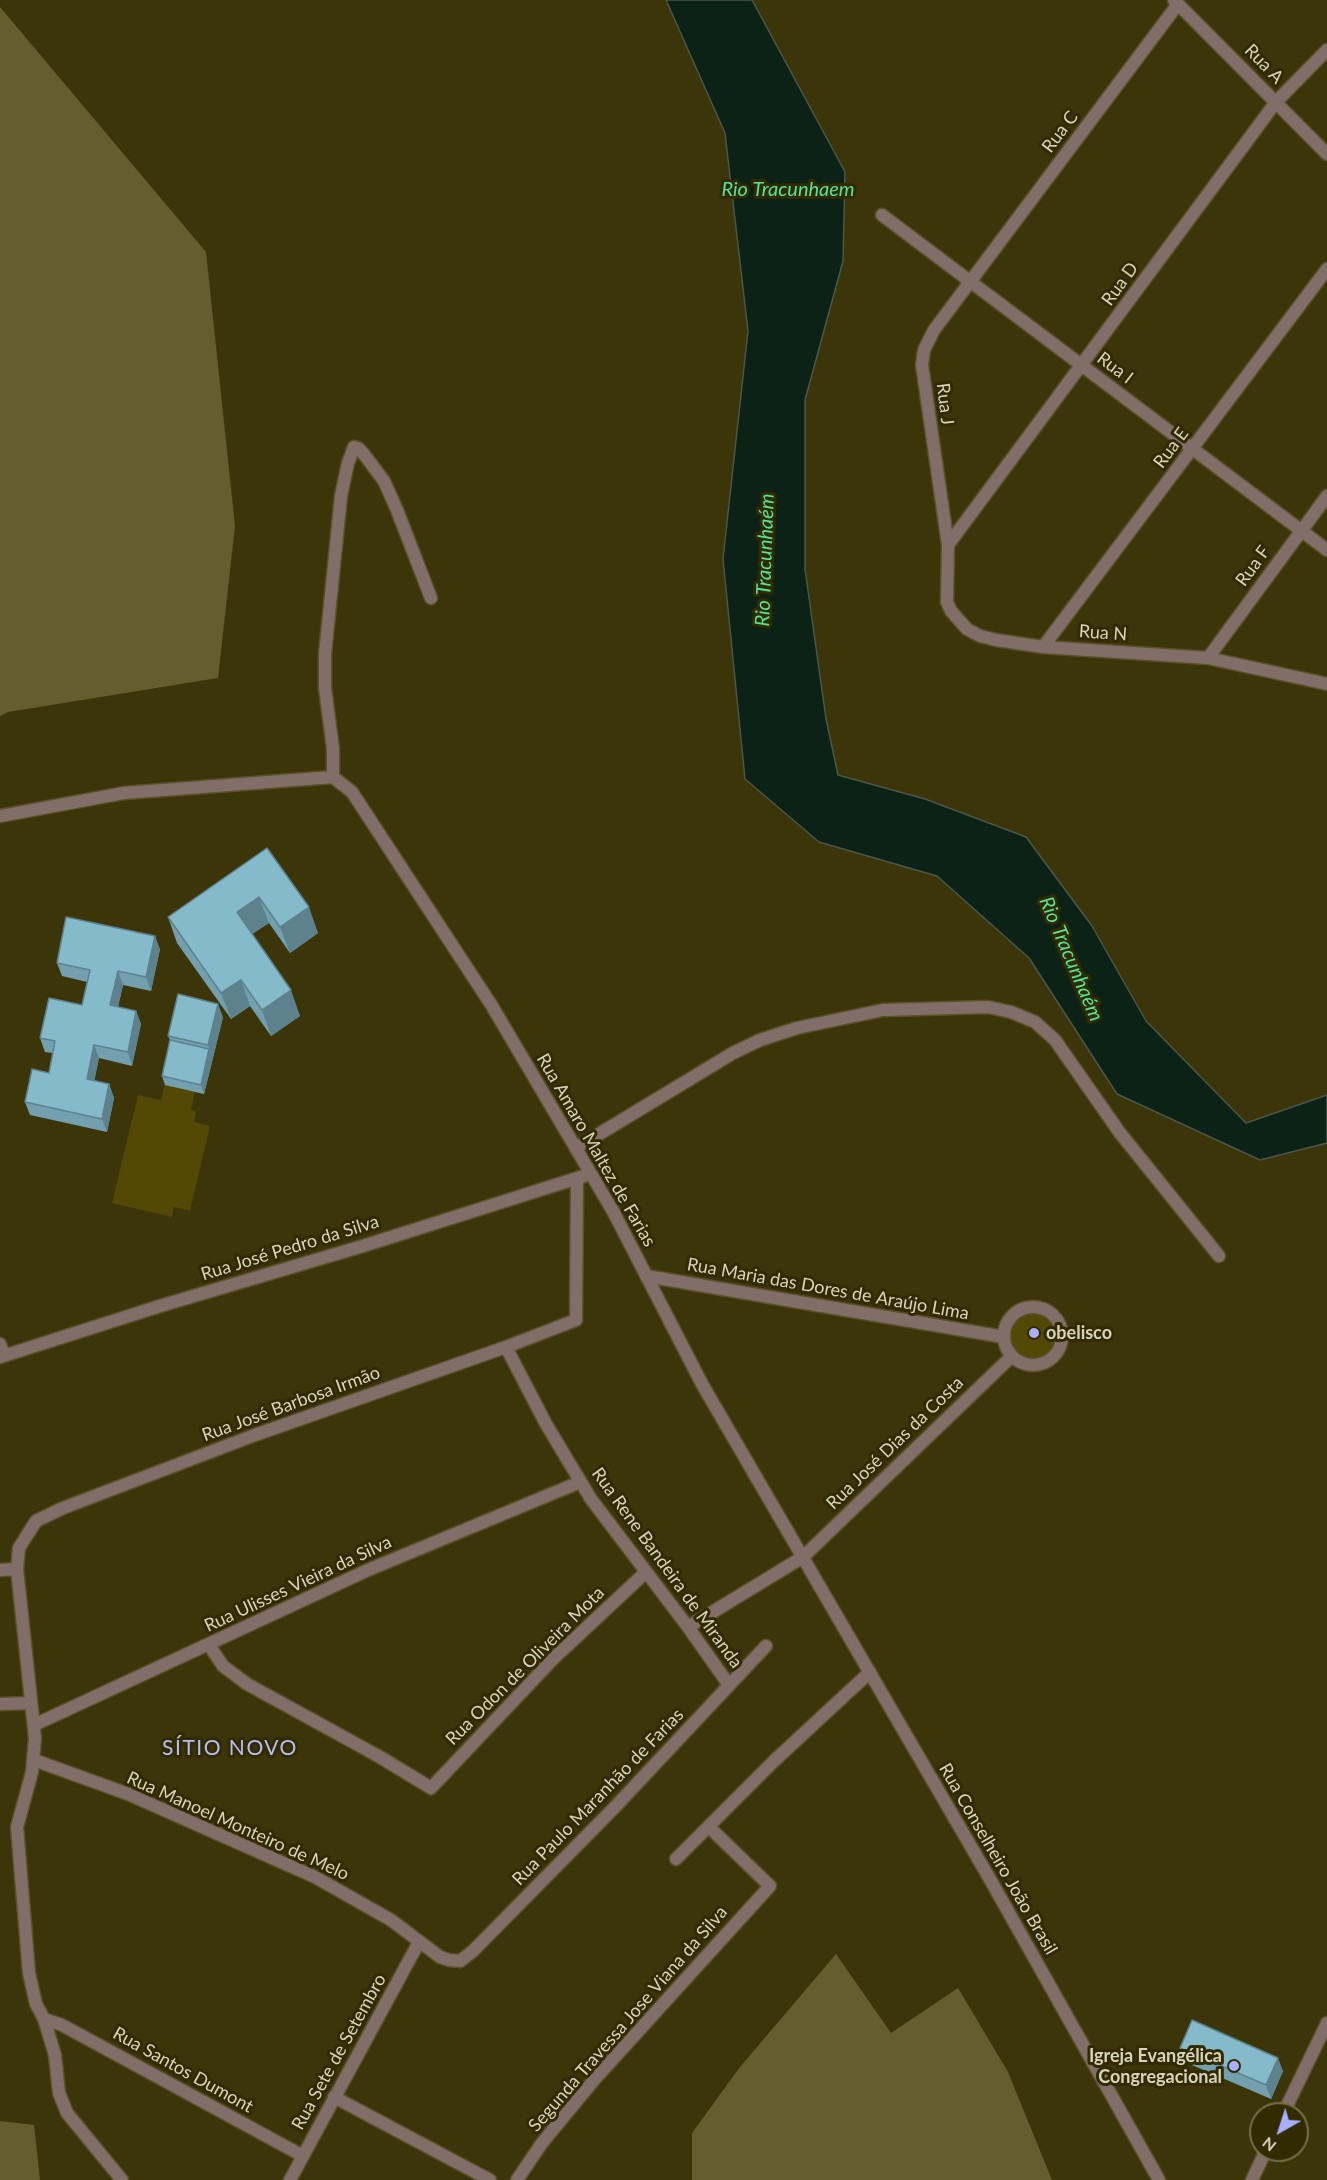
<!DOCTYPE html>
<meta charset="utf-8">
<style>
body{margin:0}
#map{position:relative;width:1327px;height:2180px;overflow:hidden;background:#3c350a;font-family:Lato,sans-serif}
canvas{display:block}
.north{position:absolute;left:1249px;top:2102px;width:60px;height:60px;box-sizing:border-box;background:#322a00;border:2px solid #746e4c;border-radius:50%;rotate:219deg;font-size:16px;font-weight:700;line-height:24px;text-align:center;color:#d7d3bd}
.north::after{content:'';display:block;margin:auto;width:21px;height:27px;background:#a8b0fc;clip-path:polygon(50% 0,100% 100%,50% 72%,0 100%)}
</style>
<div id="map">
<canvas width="1327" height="2180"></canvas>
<div class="north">N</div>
</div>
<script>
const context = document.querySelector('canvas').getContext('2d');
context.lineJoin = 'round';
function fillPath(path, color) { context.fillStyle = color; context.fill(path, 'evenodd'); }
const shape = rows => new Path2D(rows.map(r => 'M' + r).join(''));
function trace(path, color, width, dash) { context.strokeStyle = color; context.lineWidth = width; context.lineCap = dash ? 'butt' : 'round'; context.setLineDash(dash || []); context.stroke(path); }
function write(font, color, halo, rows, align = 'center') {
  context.font = font + ' Lato,sans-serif'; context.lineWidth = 6; context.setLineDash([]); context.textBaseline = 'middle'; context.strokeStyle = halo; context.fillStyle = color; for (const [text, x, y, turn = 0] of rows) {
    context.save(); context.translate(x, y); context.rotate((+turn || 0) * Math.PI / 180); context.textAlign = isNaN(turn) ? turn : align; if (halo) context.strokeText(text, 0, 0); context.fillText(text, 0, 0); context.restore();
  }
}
fillPath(shape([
 [183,1007,223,1017,204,1094,195,1092,191,1110,196,1111,194,1122,210,1126,190,1211,174,1207,172,1217,112,1203,138,1095,161,1100],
 '1004 1336a29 29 0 1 1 58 0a29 29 0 1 1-58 0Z'
]), '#534805');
fillPath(shape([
 [0,7,206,252,235,526,218,678,8,712,0,716],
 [836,1954,891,2033,958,1988,1008,2072,1052,2180,692,2180,692,2133,740,2067],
 [0,2121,34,2125,40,2180,0,2180]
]), '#655d2d');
const water = shape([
 [666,0,752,0,845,172,843,261,805,400,805,569,826,719,838,775,925,799,1026,837,1092,926,1146,1021,1193,1069,1246,1123,1327,1095,1327,1143,1260,1160,1117,1094,1029,958,937,876,819,842,745,779,723,559,748,331,725,133,666,0]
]);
fillPath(water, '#0d2217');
trace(water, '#4a5749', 1.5);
const minor = shape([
 [1174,0,1327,154],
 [1178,4,934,330,924,350,922,365,924,379,948,545,947,602,951,611,967,629,980,636,996,640,1043,647,1208,658,1327,684],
 [882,215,1327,550],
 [948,545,1276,102,1327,50],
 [1043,647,1327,269],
 [1208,658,1327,496],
 [333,777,352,792,492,1006,614,1213,702,1384,991,1881,1159,2180],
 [333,777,333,749,325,688,325,654,341,496,348,463,354,447,358,448,363,453,384,481,397,510,431,598],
 [0,816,124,793,333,777],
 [576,1148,733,1053,760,1040,797,1028,883,1010,988,1007,1011,1012,1035,1022,1055,1040,1120,1133,1219,1256],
 [646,1276,1004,1337],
 '1004 1336a29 29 0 1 1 58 0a29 29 0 1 1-58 0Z',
 [0,1344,4,1355],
 [506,1347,546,1424,591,1499,688,1627,729,1685],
 [0,1357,160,1306,363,1246,584,1176],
 [0,1570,17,1569],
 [688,1627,803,1557,1012,1356],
 [209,1645,223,1666,247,1684,380,1757,431,1788,554,1658,646,1572],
 [0,1704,31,1703],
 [34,1725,368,1570,580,1482],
 [34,1760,128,1794,315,1877,391,1920,440,1957,449,1960,460,1961,473,1951,614,1808,766,1646],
 [676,1859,774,1761,870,1672],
 [44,2019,62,2025,303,2156],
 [334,2097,490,2180],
 [122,2180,67,2113,59,2093,55,2055,44,2019,36,2004,29,1973,17,1827,32,1772,35,1738,17,1569,19,1548,36,1521,63,1508,255,1435,506,1347,576,1320,577,1179],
 [290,2180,419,1942],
 [517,2180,542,2143,594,2080,770,1886,709,1827]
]);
const tertiary = shape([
 [1283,2114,1327,2023],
 [1252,2180,1266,2150]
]);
trace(minor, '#58512a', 15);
trace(tertiary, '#58512a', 15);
trace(minor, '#826e68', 12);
trace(tertiary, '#826e68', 12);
fillPath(shape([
 [267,848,318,933,290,953,269,923,252,934,300,1016,271,1036,250,1006,231,1019,177,943,168,917],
 [160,949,151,991,123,985,118,1007,136,1011,141,1024,132,1066,99,1058,94,1081,109,1084,114,1098,107,1132,30,1115,25,1102,49,1073,53,1053,45,1052,40,1038,82,1005,87,982,62,976,57,963],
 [223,1017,204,1094,165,1085,162,1076,170,1040,168,1036],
 [1180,2048,1283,2071,1271,2099,1185,2062]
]), '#72a0ae');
fillPath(shape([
 [259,897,269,923,246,938,237,912],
 [309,907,318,933,290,953,280,927],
 [155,936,160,949,151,991,146,977],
 [118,971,123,985,115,1018,110,1005],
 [241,980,250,1006,231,1019,221,993],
 [291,990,300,1016,271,1036,262,1010],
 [218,1004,223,1017,213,1058,208,1045],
 [136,1011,141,1024,132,1066,128,1052],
 [94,1045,99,1058,92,1093,87,1079],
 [209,1049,213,1058,204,1094,201,1085],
 [109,1084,114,1098,107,1132,102,1119],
 [1278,2058,1283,2071,1271,2099,1266,2085]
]), '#5d828d');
const building = shape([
 [267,848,309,907,280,927,259,897,237,912,291,990,262,1010,241,980,221,993,168,917,267,848],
 [66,917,155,936,146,977,118,971,110,1005,136,1011,128,1052,94,1045,87,1079,109,1084,102,1119,25,1102,32,1069,49,1073,55,1041,40,1038,49,998,82,1005,90,970,57,963,66,917],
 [178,994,218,1004,208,1045,168,1036,178,994],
 [170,1040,209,1049,201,1085,162,1076,170,1040],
 [1192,2020,1278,2058,1266,2085,1180,2048,1192,2020]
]);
fillPath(building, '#85baca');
trace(building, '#5d828d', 1.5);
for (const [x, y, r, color] of [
 [1034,1333,6,"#a8b0fc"],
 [1234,2066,6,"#a8b0fc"]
]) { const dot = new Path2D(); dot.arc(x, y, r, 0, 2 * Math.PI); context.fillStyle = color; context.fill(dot); trace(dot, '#322a00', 2); }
write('18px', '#d7d3bd', '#322a00', [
 ["Rua A",1264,64,46],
 ["Rua C",1060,132,-53],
 ["Rua D",1120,284,-54],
 ["Rua I",1115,368,37],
 ["Rua J",945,404,83],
 ["Rua E",1171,448,-53],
 ["Rua F",1253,566,-54],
 ["Rua N",1103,633,4],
 ["Rua Amaro Maltez de Farias",596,1150,60],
 ["Rua José Pedro da Silva",290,1248,-17],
 ["Rua Maria das Dores de Araújo Lima",828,1289,10],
 ["Rua José Barbosa Irmão",291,1404,-20],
 ["Rua José Dias da Costa",895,1443,-44],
 ["Rua Rene Bandeira de Miranda",667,1568,54],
 ["Rua Ulisses Vieira da Silva",298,1584,-25],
 ["Rua Odon de Oliveira Mota",525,1666,-45],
 ["Rua Paulo Maranhão de Farias",598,1797,-46],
 ["Rua Manoel Monteiro de Melo",238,1826,24],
 ["Rua Conselheiro João Brasil",998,1859,60],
 ["Segunda Travessa Jose Viana da Silva",628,2019,-49],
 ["Rua Sete de Setembro",339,2052,-61],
 ["Rua Santos Dumont",183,2070,29]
]);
write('bold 18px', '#d7d3bd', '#322a00', [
 ["obelisco",1046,1333],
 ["Igreja Evangélica",1222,2056,"right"],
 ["Congregacional",1222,2077,"right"]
], 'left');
write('italic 20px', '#52e39e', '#322a00', [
 ["Rio Tracunhaem",788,190],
 ["Rio Tracunhaém",765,560,-88],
 ["Rio Tracunhaém",1071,959,67]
]);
context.letterSpacing = '1.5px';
write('21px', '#b7bef7', '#322a00', [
 ["SÍTIO NOVO",230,1748]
]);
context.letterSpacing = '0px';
</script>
